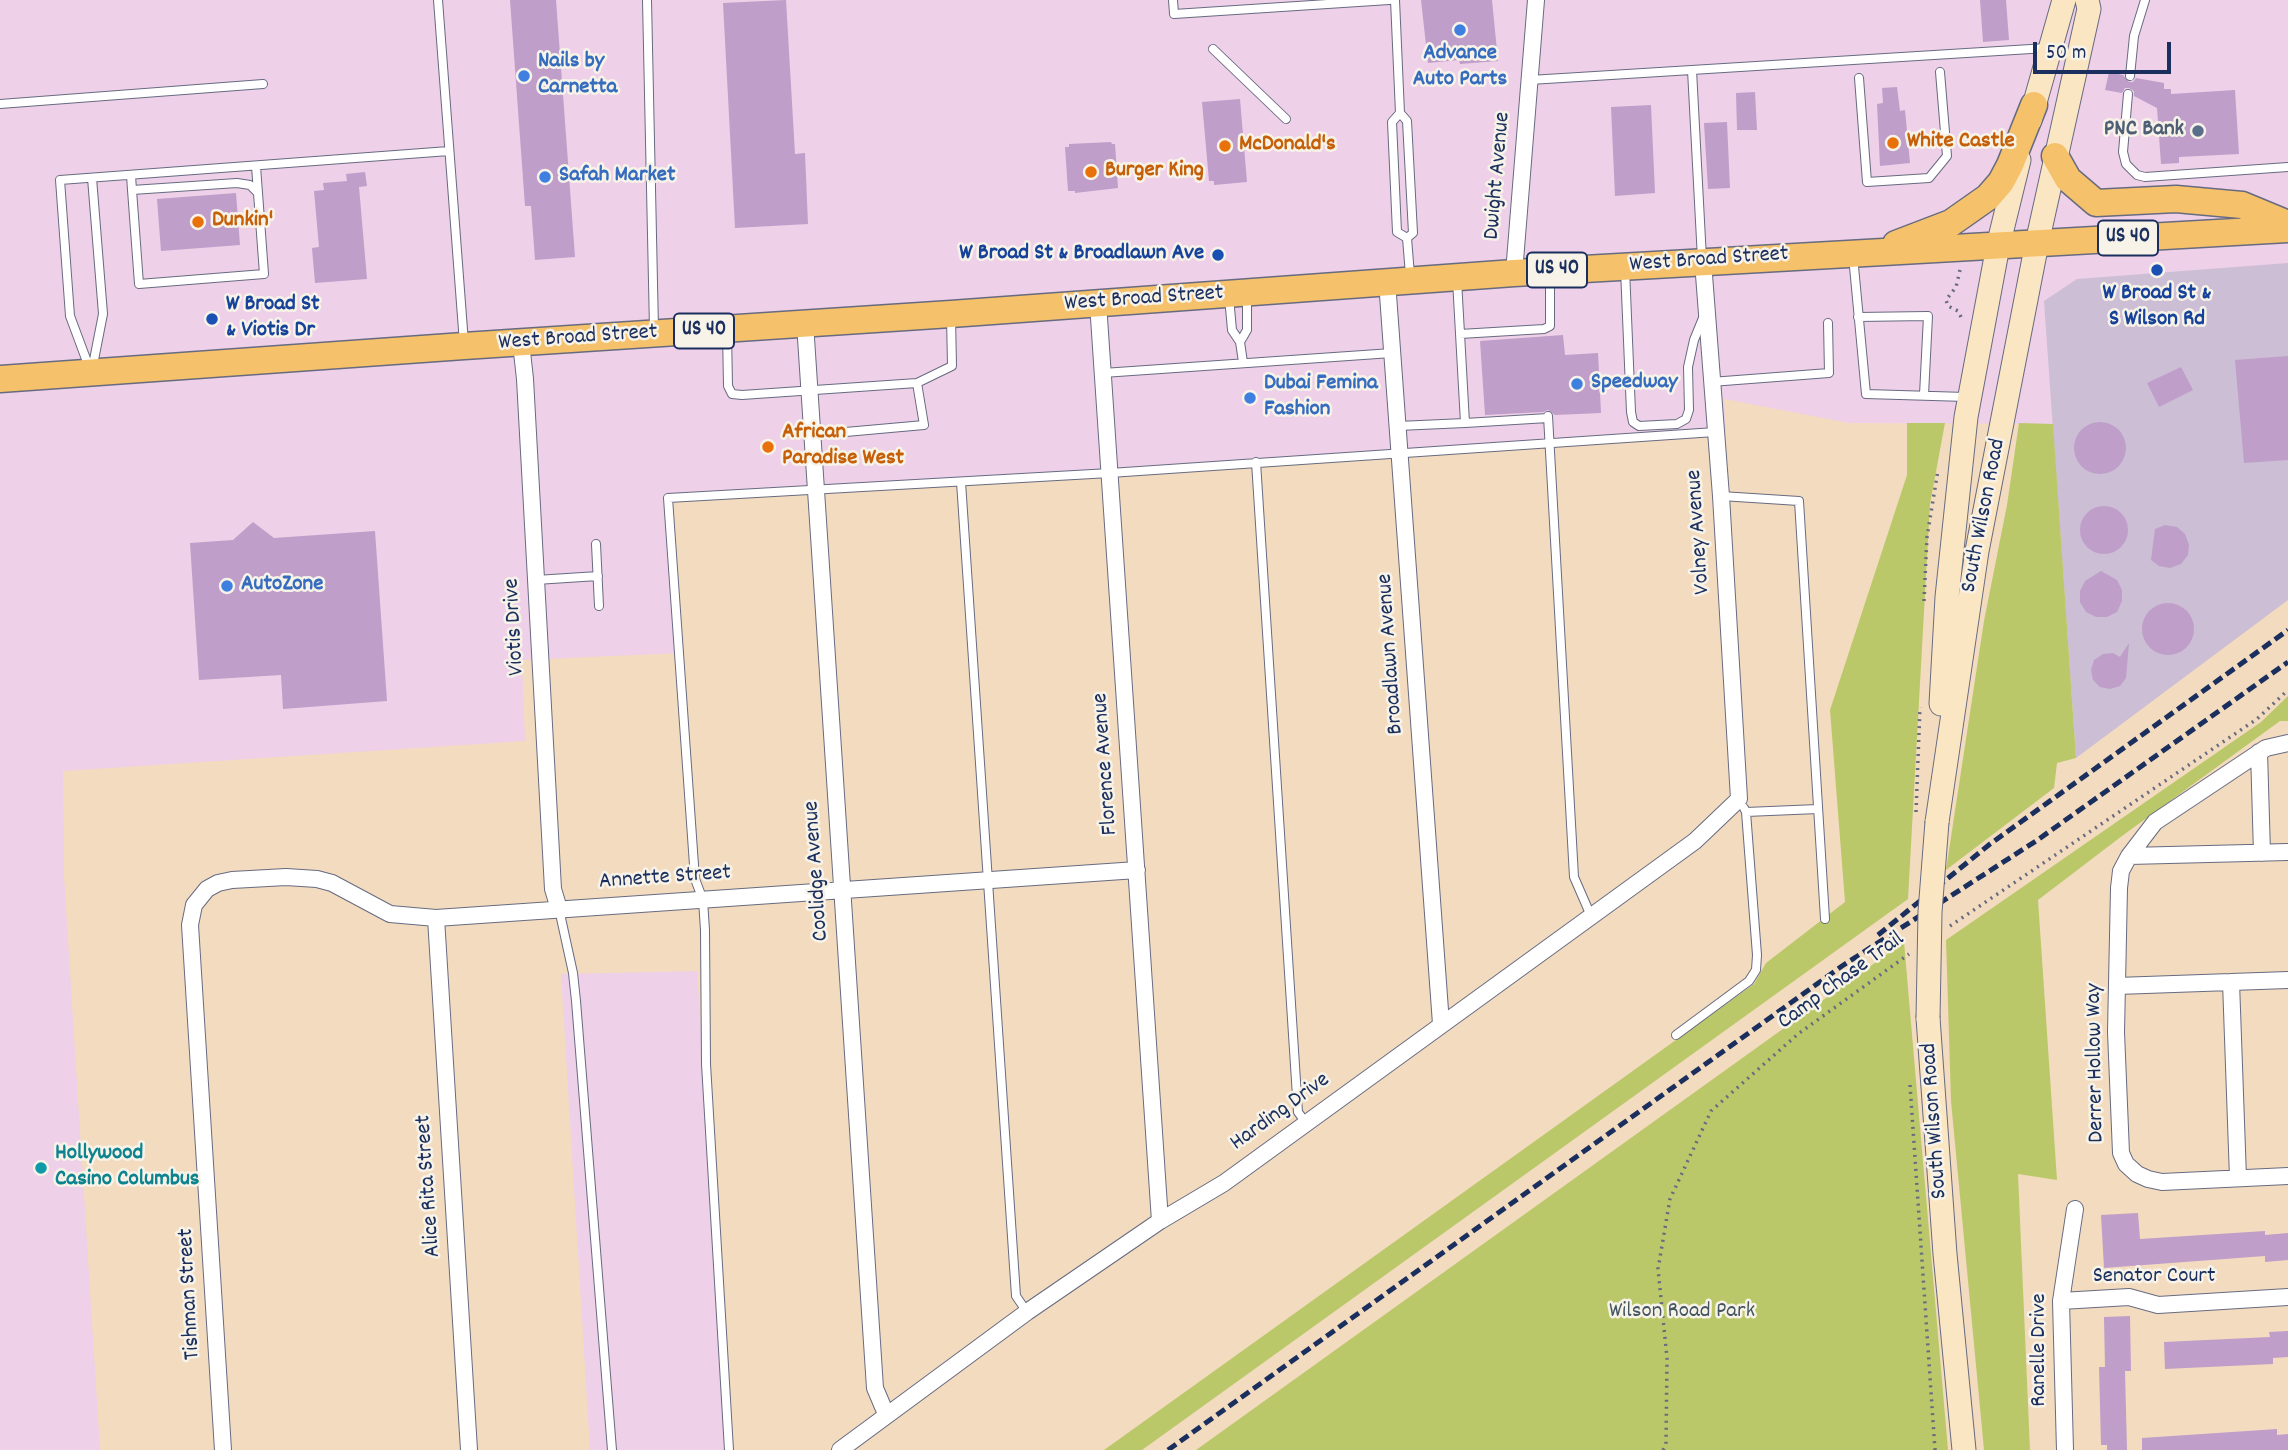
<!DOCTYPE html>
<style>
body{margin:0}
#map{position:relative;width:2288px;height:1450px;overflow:hidden;background:#f3dbbf;font-family:Dekko,sans-serif}
canvas{display:block}
.scale{position:absolute;left:2033px;top:42px;width:138px;height:32px;box-sizing:border-box;border:4px solid #1b2f5e;border-top:0;padding-left:9px;font-size:21px;line-height:24px;white-space:nowrap;color:#1b2f5e;-webkit-text-stroke:5px #f7f3e8;paint-order:stroke}
</style>
<div id="map">
<canvas width="2288" height="1450"></canvas>
<div class="scale">50 m</div>
</div>
<script>
const context = document.querySelector('canvas').getContext('2d');
context.lineJoin = 'round';
function fillPath(path, color) { context.fillStyle = color; context.fill(path, 'evenodd'); }
const shape = rows => new Path2D(rows.map(r => 'M' + r).join(''));
function trace(path, color, width, dash) { context.strokeStyle = color; context.lineWidth = width; context.lineCap = dash ? 'butt' : 'round'; context.setLineDash(dash || []); context.stroke(path); }
function write(font, color, halo, rows, align = 'center') {
  context.font = font + ' Dekko,sans-serif'; context.lineWidth = 5; context.setLineDash([]); context.textBaseline = 'middle'; context.strokeStyle = halo; context.fillStyle = color; for (const [text, x, y, turn = 0] of rows) {
    context.save(); context.translate(x, y); context.rotate((+turn || 0) * Math.PI / 180); context.textAlign = isNaN(turn) ? turn : align; if (halo) context.strokeText(text, 0, 0); context.fillText(text, 0, 0); context.restore();
  }
}
fillPath(shape([
 [0,0,2288,0,2288,263,2045,300,2053,424,1849,423,1724,399,1726,430,670,499,681,653,522,660,525,741,63,771,64,876,100,1450,0,1450],
 [697,971,730,1450,590,1450,561,974]
]), '#eed0e8');
fillPath(shape([
 [2288,263,2288,600,2076,758,2044,301,2077,279]
]), '#ccbed4');
fillPath(shape([
 [1907,423,1945,423,1930,504,1908,899,1142,1450,1104,1450,1754,984,1766,963,1845,902,1830,710,1907,475],
 [2019,423,2053,424,2076,758,2057,763,2054,788,1946,870,1984,621,2007,505],
 [2288,696,2288,721,2280,721,2122,836,2038,900,2057,1180,2018,1174,2030,1450,1984,1450,1951,1101,1946,940,2261,722],
 [1904,942,1948,1450,1196,1450]
]), '#bbc86a');
fillPath(shape([
 [510,0,556,0,575,257,535,260,531,206,525,206],
 [786,0,795,154,805,153,808,224,735,228,723,3],
 [1421,0,1492,0,1498,61,1460,64,1459,60,1428,63],
 [1980,0,2006,0,2009,40,1983,42],
 [2109,72,2123,75,2129,82,2133,82,2136,78,2164,83,2164,89,2171,89,2171,94,2235,90,2239,154,2179,157,2179,163,2161,164,2157,108,2134,96,2134,91,2129,88,2125,88,2122,93,2105,90],
 [1897,87,1900,111,1905,110,1910,163,1880,166,1877,104,1883,103,1882,88],
 [1755,92,1757,130,1737,130,1736,93],
 [1240,99,1247,182,1214,185,1214,181,1209,181,1202,102],
 [1651,105,1655,193,1615,196,1611,107],
 [1727,122,1730,188,1708,189,1704,123],
 [1111,142,1112,144,1115,144,1118,188,1075,193,1075,191,1068,191,1065,147,1069,147,1069,144],
 [365,172,367,186,359,187,367,279,315,283,312,248,319,247,314,191,324,190,323,183,347,181,346,174],
 [236,193,240,245,161,251,157,199],
 [1563,335,1565,355,1598,353,1601,413,1555,415,1548,410,1543,412,1485,415,1480,341],
 [2288,356,2288,460,2244,463,2235,360],
 [2181,367,2193,390,2159,407,2147,383],
 '2074 448a26 26 0 1 1 52 0a26 26 0 1 1-52 0Z',
 '2080 530a24 24 0 1 1 48 0a24 24 0 1 1-48 0Z',
 [253,522,274,538,375,531,387,701,283,709,281,675,199,680,190,543,233,540],
 [2165,525,2177,527,2185,534,2189,545,2188,555,2181,564,2170,568,2159,566,2151,560,2155,529],
 [2101,571,2117,580,2122,590,2122,601,2117,612,2107,617,2096,617,2086,612,2080,602,2080,591,2085,581],
 '2142 629a26 26 0 1 1 52 0a26 26 0 1 1-52 0Z',
 [2129,643,2126,678,2120,686,2110,689,2100,687,2093,680,2091,670,2094,660,2103,654,2113,653,2120,657],
 [2138,1213,2140,1239,2265,1231,2265,1235,2288,1233,2288,1260,2265,1262,2265,1256,2104,1268,2101,1215],
 [2130,1316,2131,1371,2125,1371,2127,1450,2107,1450,2107,1445,2101,1445,2099,1367,2105,1367,2104,1317],
 [2288,1331,2288,1357,2273,1358,2273,1364,2165,1369,2164,1342,2270,1337,2269,1332],
 [2277,1429,2277,1435,2288,1434,2288,1450,2142,1450,2142,1438]
]), '#bf9eca');
const service = shape([
 [438,0,464,343],
 [647,0,654,329],
 [1173,0,1174,14,1389,0],
 [1395,0,1400,113,1407,121,1413,233,1407,238,1410,275],
 [1213,49,1286,119],
 [1692,70,1702,259],
 [2130,76,2134,36,2145,0],
 [1859,78,1867,182,1929,178,1947,156,1940,72],
 [1530,80,2047,48],
 [2128,94,2123,152,2126,164,2137,175,2145,177,2288,167],
 [0,104,263,84],
 [1400,113,1392,122,1397,232,1407,238],
 [256,166,258,193],
 [131,175,132,190,139,284,264,274,258,193,250,185,237,183,132,190],
 [1853,256,1866,394,1966,397],
 [1625,269,1631,412,1633,422,1639,426,1677,424,1686,419,1689,410,1688,367,1694,340,1703,318],
 [1229,297,1232,330,1240,342,1243,362],
 [1858,317,1928,316,1924,395],
 [727,332,728,386,732,394,742,395,917,383,924,425,812,435],
 [1460,334,1544,329,1550,326,1550,276],
 [1240,342,1247,330,1247,297],
 [89,367,70,316,60,180,449,151],
 [92,370,103,314,92,178],
 [1103,373,1392,353],
 [1711,382,1829,373,1828,323],
 [917,383,952,366,951,317],
 [1548,416,1574,877,1591,916],
 [1465,423,1548,418],
 [1398,426,1465,423,1457,280],
 [1256,462,1298,1112,1306,1123],
 [961,482,1016,1296,1027,1312],
 [1721,496,1799,501,1825,919],
 [596,544,599,606],
 [536,580,598,576],
 [1744,808,1746,812,1818,809],
 [559,909,573,973,576,1001,612,1450],
 [1676,1035,1749,981,1756,970,1757,955,1746,812],
 [729,1450,706,1064,705,930,703,900,695,879,668,498,1110,473,1715,432]
]);
const minor = shape([
 [1514,273,1536,0],
 [1387,281,1441,1024],
 [1098,303,1160,1221],
 [805,323,875,1388,886,1414],
 [521,343,525,379,553,889,559,909],
 [2288,743,2266,748,2155,822,2129,856,2121,871,2119,888,2116,1032,2121,1153,2126,1164,2137,1174,2148,1179,2162,1182,2288,1176],
 [2259,752,2262,853],
 [2129,856,2288,852],
 [436,918,469,1450],
 [2231,982,2238,1178],
 [2117,986,2288,980],
 [2061,1301,2129,1297,2158,1305,2288,1297],
 [223,1450,190,925,194,905,207,889,218,883,232,880,286,877,317,879,332,883,390,914,436,918,1137,870],
 [840,1450,1027,1312,1160,1221,1224,1183,1695,841,1739,799,1721,496,1703,262],
 [2065,1450,2061,1301,2075,1209]
]);
const secondary = shape([
 [2030,120,2064,0],
 [1941,704,1947,597,1966,417,1998,246,2019,160],
 [1937,822,1977,551,2037,243,2089,9,2087,0],
 [1928,1018,1945,1254,1964,1450]
]);
const primary = shape([
 [2055,156,2068,179,2096,203,2176,199,2242,205,2288,224],
 [1896,244,1951,223,1988,197,2001,182,2010,165,2034,105],
 [0,379,464,346,951,314,1514,273,2288,229]
]);
trace(service, '#676b80', 10);
trace(minor, '#676b80', 18);
trace(secondary, '#676b80', 25);
trace(primary, '#676b80', 29);
trace(shape([
 [1960,270,1956,287,1946,300,1948,306,1958,311,1963,321],
 [1924,601,1927,537,1938,470],
 [1916,812,1920,707],
 [1950,926,2257,719,2288,690],
 [1910,1085,1935,1450],
 [1663,1450,1666,1445,1667,1358,1658,1269,1670,1199,1711,1111,1798,1034,1909,954]
]), '#676b80', 3.5, [2, 5]);
trace(service, '#fff', 8);
trace(minor, '#fff', 16);
trace(secondary, '#fbe6c4', 23);
trace(primary, '#f5c16b', 26);
trace(shape([
 [1878,935,1990,844,2288,630],
 [1168,1450,1842,966,2036,841,2288,662]
]), '#1b2f5e', 5, [10, 5]);
const secondaryBridge = shape([
 [1928,1018,1930,912,1937,822]
]);
trace(secondaryBridge, '#676b80', 25, []);
trace(secondaryBridge, '#fbe6c4', 23);
for (const [x, y, r, color] of [
 [1460,30,7,"#3f7fe0"],
 [524,76,7,"#3f7fe0"],
 [2198,131,7,"#5c6f8a"],
 [1893,143,7,"#e8710a"],
 [1225,146,7,"#e8710a"],
 [1091,172,7,"#e8710a"],
 [545,177,7,"#3f7fe0"],
 [198,222,7,"#e8710a"],
 [1218,255,7,"#1a4fb4"],
 [2157,270,7,"#1a4fb4"],
 [212,319,7,"#1a4fb4"],
 [1577,384,7,"#3f7fe0"],
 [1250,398,7,"#3f7fe0"],
 [768,447,7,"#e8710a"],
 [227,586,7,"#3f7fe0"],
 [41,1168,7,"#0f9aa8"]
]) { const dot = new Path2D(); dot.arc(x, y, r, 0, 2 * Math.PI); context.fillStyle = color; context.fill(dot); trace(dot, '#f7f3e8', 2.5); }
for (const [x, y, w] of [
 [2128,238,60],
 [1557,270,60],
 [704,331,60]
]) { const box = new Path2D(); box.roundRect(x - w / 2, y - 17.5, w, 35, 5); context.fillStyle = '#f7f3e8'; context.fill(box); trace(box, '#1b2f5e', 2); }
write('bold 21px', '#1b2f5e', null, [
 ["US 40",2128,238],
 ["US 40",1557,270],
 ["US 40",704,331]
]);
write('bold 23px', '#366cbe', '#f7f3e8', [
 ["Advance",1460,55,"center"],
 ["Auto Parts",1460,81,"center"],
 ["Nails by",538,63],
 ["Carnetta",538,89],
 ["Safah Market",559,177],
 ["Speedway",1591,384],
 ["Dubai Femina",1264,385],
 ["Fashion",1264,411],
 ["AutoZone",241,586]
], 'left');
write('bold 23px', '#4e5e75', '#f7f3e8', [
 ["PNC Bank",2184,131]
], 'right');
write('bold 23px', '#c56008', '#f7f3e8', [
 ["White Castle",1907,143],
 ["McDonald's",1239,146],
 ["Burger King",1105,172],
 ["Dunkin'",212,222],
 ["African",782,434],
 ["Paradise West",782,460]
], 'left');
write('23px', '#1b2f5e', '#f7f3e8', [
 ["Dwight Avenue",1499,176,-85],
 ["West Broad Street",1709,261,-4],
 ["West Broad Street",1144,300,-4],
 ["West Broad Street",578,339,-4],
 ["South Wilson Road",1985,516,-79],
 ["Volney Avenue",1700,532,-94],
 ["Viotis Drive",516,627,-93],
 ["Broadlawn Avenue",1392,654,-94],
 ["Florence Avenue",1107,764,-94],
 ["Coolidge Avenue",818,871,-94],
 ["Annette Street",665,879,-4],
 ["Camp Chase Trail",1842,982,-36],
 ["Derrer Hollow Way",2097,1063,-91],
 ["Harding Drive",1281,1113,-36],
 ["South Wilson Road",1936,1121,-94],
 ["Alice Rita Street",430,1186,-94],
 ["Senator Court",2154,1278],
 ["Tishman Street",191,1294,-93],
 ["Ranelle Drive",2041,1350,-90]
]);
write('bold 23px', '#164399', '#f7f3e8', [
 ["W Broad St & Broadlawn Ave",1204,255],
 ["W Broad St &",2157,295,"center"],
 ["S Wilson Rd",2157,321,"center"],
 ["W Broad St",226,306,"left"],
 ["& Viotis Dr",226,332,"left"]
], 'right');
write('bold 23px', '#0d838f', '#f7f3e8', [
 ["Hollywood",55,1155],
 ["Casino Columbus",55,1181]
], 'left');
write('23px', '#435561', '#f7f3e8', [
 ["Wilson Road Park",1682,1313]
]);
</script>
